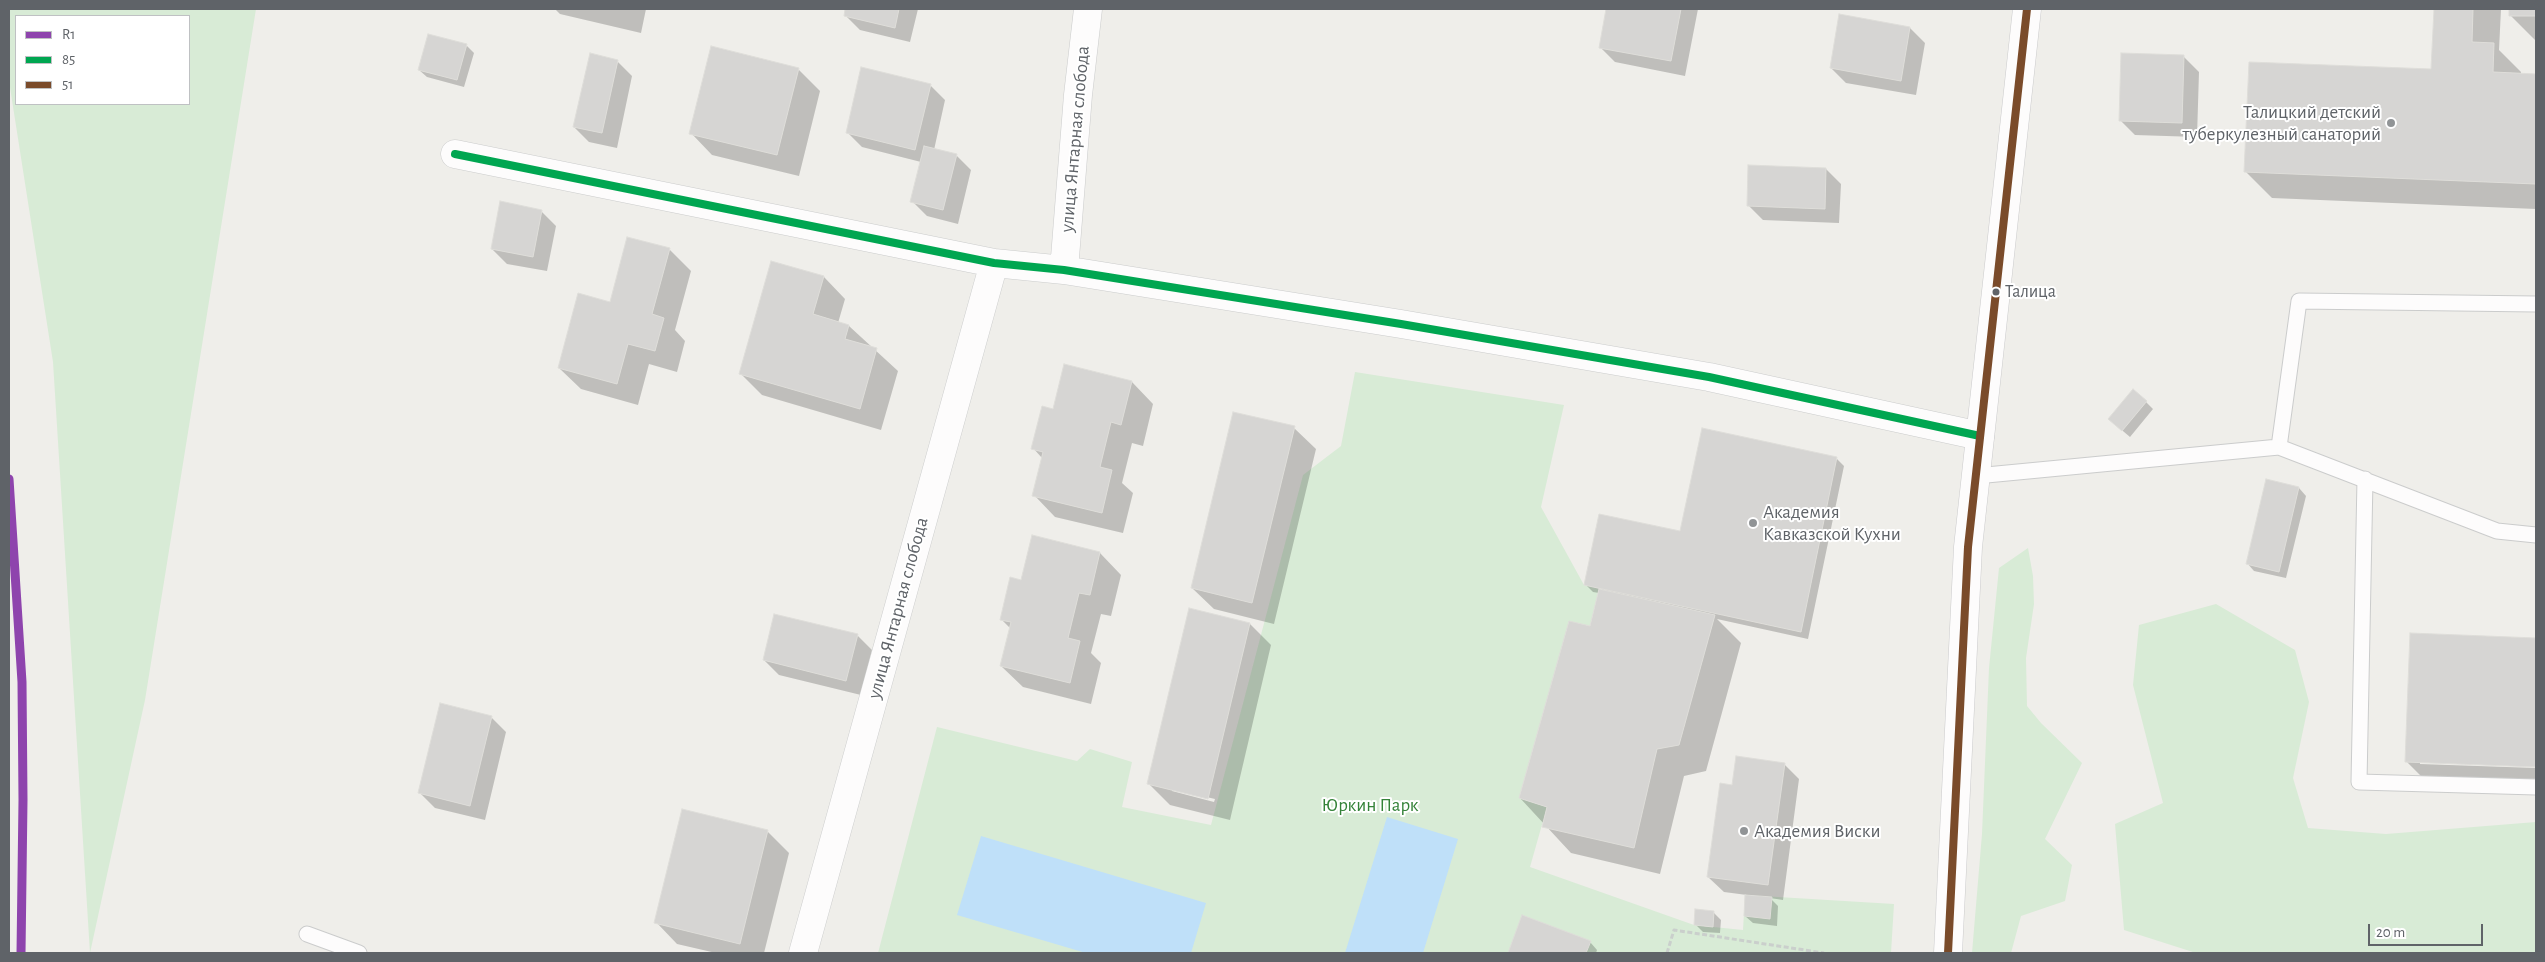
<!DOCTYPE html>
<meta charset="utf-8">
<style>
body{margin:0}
#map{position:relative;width:2545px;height:962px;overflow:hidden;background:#efeeea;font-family:"Alegreya Sans",sans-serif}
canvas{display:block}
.frame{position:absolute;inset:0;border:10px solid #5f6368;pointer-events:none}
.legend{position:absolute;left:15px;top:15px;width:175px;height:90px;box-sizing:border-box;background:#fff;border:1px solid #bfc1c3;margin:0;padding:6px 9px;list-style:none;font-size:15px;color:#5f6368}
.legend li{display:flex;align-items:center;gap:10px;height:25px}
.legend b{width:25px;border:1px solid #bfc1c3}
.scale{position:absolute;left:2368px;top:924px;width:115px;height:22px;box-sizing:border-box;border:2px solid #5f6368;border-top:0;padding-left:6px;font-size:15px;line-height:18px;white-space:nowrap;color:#5f6368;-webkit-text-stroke:4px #fff;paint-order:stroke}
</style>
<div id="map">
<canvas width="2545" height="962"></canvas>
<div class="frame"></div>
<ul class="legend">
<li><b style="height:6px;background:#8e44ad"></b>R1</li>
<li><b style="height:6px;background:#00a651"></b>85</li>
<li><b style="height:6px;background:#7a4b2a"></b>51</li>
</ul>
<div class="scale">20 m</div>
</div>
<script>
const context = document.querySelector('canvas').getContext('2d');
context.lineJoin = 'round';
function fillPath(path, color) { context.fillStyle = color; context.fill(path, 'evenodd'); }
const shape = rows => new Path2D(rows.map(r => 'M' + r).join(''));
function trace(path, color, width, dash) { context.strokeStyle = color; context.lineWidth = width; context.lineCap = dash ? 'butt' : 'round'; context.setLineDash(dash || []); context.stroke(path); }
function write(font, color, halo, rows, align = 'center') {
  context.font = font + ' "Alegreya Sans",sans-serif'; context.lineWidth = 4; context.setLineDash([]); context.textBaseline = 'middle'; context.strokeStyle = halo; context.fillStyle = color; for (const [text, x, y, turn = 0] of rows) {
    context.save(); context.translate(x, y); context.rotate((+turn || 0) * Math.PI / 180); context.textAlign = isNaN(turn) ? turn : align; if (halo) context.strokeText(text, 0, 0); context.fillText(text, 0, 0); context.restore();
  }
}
fillPath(shape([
 [9,9,256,9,145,700,90,953,53,362,9,81],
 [16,16,189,16,189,104,16,104],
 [1355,372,1564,405,1541,507,1584,585,1599,589,1590,626,1569,622,1519,798,1547,807,1530,867,1694,925,1743,930,1745,895,1894,904,1891,953,878,953,937,727,1077,761,1090,749,1132,762,1122,807,1211,825,1303,475,1341,446],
 [2028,548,2033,576,2034,604,2026,658,2027,706,2041,723,2082,763,2045,839,2072,865,2065,901,2021,916,2011,953,1972,953,1982,834,1989,668,1999,568],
 [2216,604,2295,650,2309,702,2293,778,2308,828,2386,834,2536,822,2536,953,2196,953,2124,930,2115,824,2163,803,2133,685,2139,625]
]), '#d8ebd6');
fillPath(shape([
 [1387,817,1458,839,1423,953,1345,953],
 [981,836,1206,903,1191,953,1086,953,957,915]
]), '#bfe0f9');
fillPath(shape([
 [555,9,646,9,641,33,560,14],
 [846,9,918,9,910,42,860,30,845,15],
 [1608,9,1698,9,1685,76,1615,62,1600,47],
 [2435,9,2501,9,2499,50,2521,72,2521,74,2536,75,2536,209,2272,198,2245,171,2433,71],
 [2511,9,2536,9,2536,41,2510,15],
 [1910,28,1925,43,1916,95,1846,83,1831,68],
 [466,45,474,53,464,87,427,77,419,70],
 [2184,57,2199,72,2197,137,2135,135,2120,120],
 [617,61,632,76,617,148,589,142,574,127],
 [798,69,820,91,799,176,712,155,691,133],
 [930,85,945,100,934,150,956,155,971,170,958,224,927,216,912,201,921,162,862,147,847,132],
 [1826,169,1841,184,1839,223,1763,220,1748,205],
 [541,211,556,226,547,271,507,264,492,249],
 [669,249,691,271,675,330,685,341,677,372,649,364,638,405,581,389,559,368,610,303],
 [824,277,845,299,838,323,849,326,898,371,881,430,762,395,740,373],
 [1064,366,1132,382,1153,404,1143,446,1132,443,1122,483,1133,493,1123,533,1055,517,1034,495,1042,458,1033,448,1054,411],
 [2146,402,2153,409,2130,437,2117,426],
 [1294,428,1316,449,1274,624,1214,609,1192,588],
 [1703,430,1837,459,1844,466,1808,639,1717,619,1741,643,1706,771,1684,776,1660,874,1571,853,1520,798,1591,628,1599,593,1593,592,1585,584,1681,533],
 [2267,481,2299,488,2306,496,2286,578,2254,571,2247,563],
 [1100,553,1121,575,1111,616,1101,614,1091,653,1101,663,1091,704,1023,687,1001,666,1011,629,1001,619,1022,581],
 [1250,624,1271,645,1230,820,1170,805,1149,784],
 [1172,789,1215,799,1214,802,1172,791],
 [2411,634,2536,639,2536,765,2420,761,2420,764,2536,768,2536,781,2422,777,2407,762],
 [857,635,872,650,861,695,779,675,764,660],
 [491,717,506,732,485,820,435,808,420,793],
 [1784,764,1799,779,1783,900,1770,898,1778,906,1777,926,1753,923,1745,916,1747,895,1724,892,1708,877,1733,787],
 [767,831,789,853,764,953,716,953,677,944,656,922],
 [1714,913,1721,920,1720,933,1703,932,1695,924],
 [1523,917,1590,942,1597,950,1596,953,1509,953]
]), '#0003');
const building = shape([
 [845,9,899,9,895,28,844,16,845,9],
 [1606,9,1681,9,1671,61,1599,48,1606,9],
 [2434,9,2473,9,2472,42,2494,43,2493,72,2536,74,2536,184,2244,172,2249,62,2431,69,2434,9],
 [2509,9,2536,9,2536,16,2509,16,2509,9],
 [1839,14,1910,27,1901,81,1830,68,1839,14],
 [428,34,467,44,457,80,418,70,428,34],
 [711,46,799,68,777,155,689,134,711,46],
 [590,53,618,60,602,133,573,127,590,53],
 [2121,53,2184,55,2182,123,2119,121,2121,53],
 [861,67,931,84,915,150,846,133,861,67],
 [924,146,957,154,943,210,910,202,924,146],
 [1748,165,1826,168,1825,209,1747,206,1748,165],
 [500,201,542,210,533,257,491,249,500,201],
 [627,237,670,248,652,314,664,318,655,351,628,344,617,384,558,368,578,293,610,302,627,237],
 [771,261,824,276,813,314,849,325,845,339,877,348,860,409,739,374,771,261],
 [1064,364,1132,381,1121,425,1111,422,1100,467,1112,470,1102,513,1032,496,1043,452,1031,449,1042,406,1053,409,1064,364],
 [2133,389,2147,401,2122,431,2108,419,2133,389],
 [1233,412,1295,426,1252,603,1191,588,1233,412],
 [1702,428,1837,457,1801,632,1584,585,1599,514,1680,531,1702,428],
 [2266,479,2299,487,2279,572,2246,564,2266,479],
 [1032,535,1100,552,1090,595,1079,593,1068,638,1080,641,1070,683,1000,666,1011,622,1000,620,1010,577,1021,580,1032,535],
 [1599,589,1715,615,1679,745,1657,749,1634,848,1542,827,1547,807,1519,798,1569,621,1590,626,1599,589],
 [1189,608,1250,623,1208,799,1147,784,1189,608],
 [774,614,858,634,846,681,763,660,774,614],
 [2410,633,2536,638,2536,767,2405,762,2410,633],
 [440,703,492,716,470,806,418,793,440,703],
 [1736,756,1785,763,1768,885,1707,877,1720,783,1732,785,1736,756],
 [682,809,768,830,740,944,654,923,682,809],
 [1745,895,1772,897,1770,919,1744,916,1745,895],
 [1695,909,1714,911,1713,927,1694,925,1695,909],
 [1522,915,1591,941,1586,953,1508,953,1522,915]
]);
fillPath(building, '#d6d5d3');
trace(building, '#deddd9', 1);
const lane = shape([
 [2279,447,2497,531,2536,535],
 [1976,476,2279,447,2299,301,2536,304],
 [2365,479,2359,782,2536,787],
 [307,934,359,953]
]);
const street = shape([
 [455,154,994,263,1064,270,1401,324,1709,377,1980,436],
 [1064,270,1078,95,1088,9],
 [803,953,994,263]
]);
const secondary = shape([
 [1948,953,1968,547,2027,9]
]);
trace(lane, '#cbcccc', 17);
trace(street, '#cbcccc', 29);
trace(secondary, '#cacacb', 29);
trace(shape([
 [1667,953,1674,930,1824,953]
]), '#cacfcc', 3, [5, 2.5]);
trace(lane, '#fdfcfc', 15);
trace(street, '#fdfcfc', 28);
trace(secondary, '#fdfcfc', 28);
trace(shape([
 [455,154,994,263,1064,270,1401,324,1709,377,1980,436]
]), '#00a651', 8);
trace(shape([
 [1948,953,1968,547,2027,9]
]), '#7a4b2a', 8);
trace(shape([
 [9,479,22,682,23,800,21,953]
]), '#8e44ad', 9);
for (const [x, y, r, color] of [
 [2391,123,5,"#919496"],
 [1996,292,4.5,"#5f6368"],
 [1753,523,5,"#919496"],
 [1744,831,5,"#919496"]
]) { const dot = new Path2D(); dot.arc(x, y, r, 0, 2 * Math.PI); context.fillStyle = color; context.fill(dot); trace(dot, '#fff', 2); }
write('18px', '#5f6368', '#fff', [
 ["Талица",2005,292]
], 'left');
write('19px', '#5f6368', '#fff', [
 ["Талицкий детский",2381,112,"right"],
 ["туберкулезный санаторий",2381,134,"right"],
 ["Академия",1763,512],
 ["Кавказской Кухни",1763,534],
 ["Академия Виски",1754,831]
], 'left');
write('19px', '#5f6368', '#fff', [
 ["улица Янтарная слобода",1075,139,-85],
 ["улица Янтарная слобода",898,608,-75]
]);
write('19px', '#348238', '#fff', [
 ["Юркин Парк",1370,805]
]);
</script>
